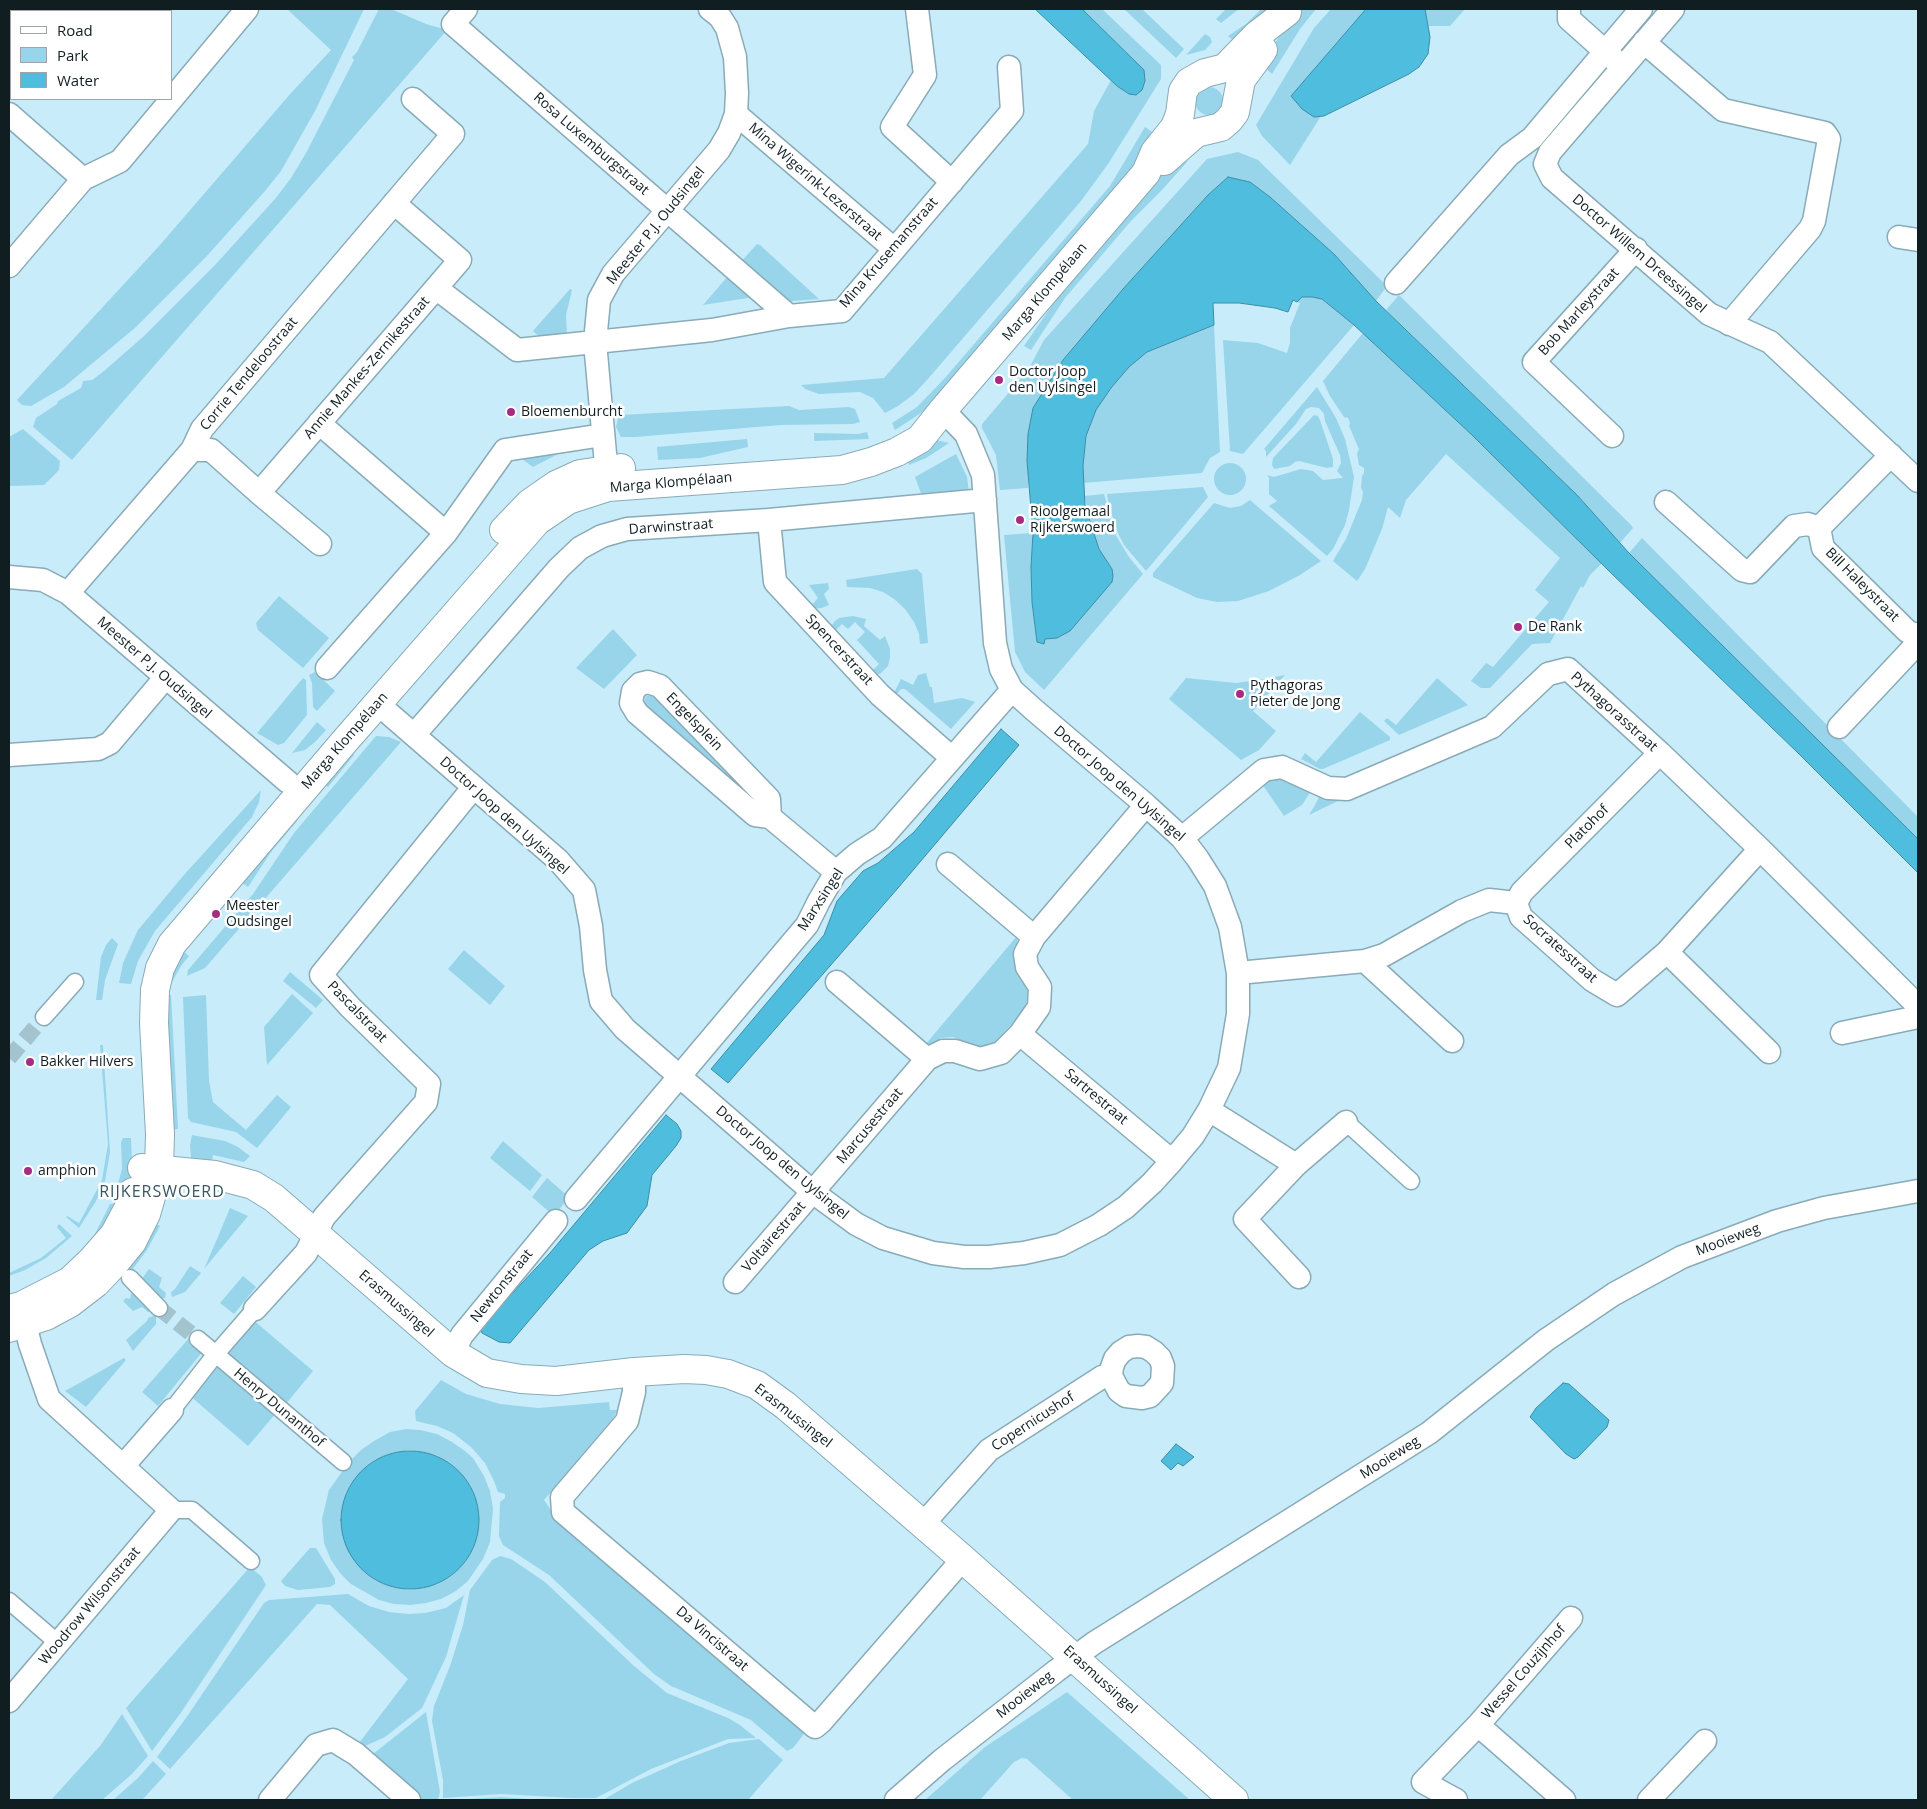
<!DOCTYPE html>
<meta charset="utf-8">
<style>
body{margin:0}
#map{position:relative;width:1927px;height:1809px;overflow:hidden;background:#c8ecf9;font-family:"Open Sans",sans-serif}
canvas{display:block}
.frame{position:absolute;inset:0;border:10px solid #101e22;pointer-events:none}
.legend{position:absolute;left:10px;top:10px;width:162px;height:90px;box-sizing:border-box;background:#fff;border:1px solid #9fa5a7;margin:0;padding:6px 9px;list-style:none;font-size:15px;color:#101e22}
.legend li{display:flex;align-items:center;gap:10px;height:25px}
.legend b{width:25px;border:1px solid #9fa5a7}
</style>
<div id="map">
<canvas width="1927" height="1809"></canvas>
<div class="frame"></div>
<ul class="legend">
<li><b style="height:6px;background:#fff"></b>Road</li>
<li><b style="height:14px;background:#98d5ea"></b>Park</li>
<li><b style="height:14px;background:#4fbdde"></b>Water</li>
</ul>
</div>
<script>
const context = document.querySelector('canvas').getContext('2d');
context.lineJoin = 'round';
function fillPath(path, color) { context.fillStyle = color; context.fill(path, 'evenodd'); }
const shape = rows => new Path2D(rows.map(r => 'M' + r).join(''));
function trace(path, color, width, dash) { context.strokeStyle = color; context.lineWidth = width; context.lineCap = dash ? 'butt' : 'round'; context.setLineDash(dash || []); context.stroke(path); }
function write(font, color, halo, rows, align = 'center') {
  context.font = font + ' "Open Sans",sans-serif'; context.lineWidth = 5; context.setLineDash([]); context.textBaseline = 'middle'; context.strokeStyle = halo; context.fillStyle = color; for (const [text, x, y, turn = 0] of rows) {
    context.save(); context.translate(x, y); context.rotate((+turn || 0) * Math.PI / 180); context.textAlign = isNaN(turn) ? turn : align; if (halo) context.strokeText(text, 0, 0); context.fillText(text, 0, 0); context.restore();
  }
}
fillPath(shape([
 [287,9,364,9,315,111,281,171,265,191,206,257,136,327,64,387,31,406,22,405,17,400,160,245,291,93,331,50],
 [379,9,391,9,426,24,447,30,72,460,33,427,36,418,57,404,58,401,81,388,83,381,92,380,104,371,144,336,215,265,275,199,291,178,306,153,354,60,352,57,357,52],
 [1082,9,1102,9,1161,65,1161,79,1108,164,1081,201,927,380,914,394,898,406,885,413,873,398,860,392,819,394,805,389,801,385,884,378,1088,144,1094,111,1111,80,1129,94,1144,70],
 [1124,9,1142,9,1184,49,1176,58],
 [1226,9,1239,9,1221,23,1216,19],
 [1261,9,1277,9,1241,47,1228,36,1246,24],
 [1300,9,1316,9,1300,29,1272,74,1260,63],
 [1331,9,1366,9,1291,96,1314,117,1321,116,1290,165,1262,136,1256,125,1314,28],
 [1425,9,1465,9,1450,26,1428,26],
 [1205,34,1210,37,1212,42,1209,46,1205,50,1186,55],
 '1195 101a14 14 0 1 1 28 0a14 14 0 1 1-28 0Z',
 [1145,127,1158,136,1145,157,934,401,921,413,895,430,892,423,917,407,944,379,1110,186],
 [1238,152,1258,160,1387,286,1376,301,1334,254,1270,197,1250,182,1228,177,1208,195,1123,289,1063,360,1033,408,1028,434,1028,488,1000,490,996,455,982,428,982,424,1028,370,1044,340,1207,159],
 [1179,154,1187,162,1162,190,1131,221,1065,298,1031,350,1024,346,1071,278,1142,194],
 [757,244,760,245,819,299,793,301,782,305,737,266],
 [729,275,754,297,703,305],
 [570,289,572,290,566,315,567,335,540,337,533,331],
 [1399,295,1631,525,1633,528,1620,543,1577,495,1386,310],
 [1302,297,1312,297,1322,299,1354,325,1243,454,1230,451,1223,340,1258,343,1287,353,1290,343,1290,328,1300,303,1297,302],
 [1214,325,1220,452,1210,458,1202,473,1083,483,1083,466,1086,436,1096,410,1111,388,1129,367,1147,352],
 [1363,333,1472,435,1602,563,1590,575,1583,588,1581,586,1550,643,1532,644,1490,688,1481,688,1471,681,1486,663,1493,667,1549,602,1535,590,1560,558,1446,454,1406,500,1400,518,1388,507,1382,529,1365,569,1357,581,1333,561,1346,539,1362,500,1363,492,1361,488,1362,476,1364,473,1364,468,1359,465,1357,454,1359,449,1349,426,1350,423,1348,418,1344,417,1330,396,1323,381],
 [1317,387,1336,418,1345,439,1354,477,1349,510,1345,525,1333,549,1327,556,1269,506,1277,501,1269,494,1269,478,1267,475,1274,477,1301,469,1313,471,1323,480,1343,478,1337,471,1341,463,1340,455,1325,421,1324,414,1319,408,1311,407,1306,409,1296,424,1266,457,1266,451,1264,449],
 [789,406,799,410,849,407,855,409,860,422,853,424,781,425,635,437,621,437,616,427,619,415],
 [1314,415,1318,416,1320,420,1333,459,1333,467,1327,468,1299,461,1295,462,1290,466,1274,469,1272,465,1273,458],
 [23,429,60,461,59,470,44,485,9,486,9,437],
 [867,432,869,439,814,441,814,433,858,434],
 [747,439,748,447,700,458,658,460,657,447],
 [936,440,949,443,926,458,909,465,905,454],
 [511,451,560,453,533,467],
 [956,454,967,477,969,492,922,496,915,477],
 '1214 479a16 16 0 1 1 32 0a16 16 0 1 1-32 0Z',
 [1203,487,1208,497,1146,571,1124,545,1118,533,1109,506,1107,494],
 [1104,494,1115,534,1129,557,1143,574,1044,690,1025,672,1015,652,1004,535,1033,533,1031,567,1032,602,1037,641,1044,643,1045,639,1057,638,1070,631,1112,582,1112,569,1099,549,1084,496],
 [1250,500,1321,561,1300,575,1269,591,1238,601,1217,602,1197,598,1153,577,1153,573,1214,503,1230,508,1241,506],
 [1642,538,1918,817,1918,839,1629,553],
 [917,569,922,574,928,643,920,644,919,634,914,622,905,609,894,599,883,592,870,588,847,587,846,580],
 [828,583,829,589,824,594,829,605,822,608,811,609,810,607,818,598,809,585],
 [279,596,329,638,303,668,258,630,256,623],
 [853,616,866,619,864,626,880,640,885,636,890,649,890,657,888,666,880,674,873,674,870,673,879,664,857,640,865,632,855,622,848,629,842,624,832,634,831,627,834,622,839,618],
 [613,629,637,655,604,689,576,668],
 [315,672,335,691,317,711,313,707,312,683,309,675],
 [926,673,930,687,932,687,934,703,962,698,975,702,951,729,905,689,901,689,895,696,895,691,901,679,913,685,918,675],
 [1285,675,1253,711,1276,731,1259,750,1241,760,1169,699,1186,678,1236,683,1265,679],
 [303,678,306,680,307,715,284,743,278,745,257,733],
 [1437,678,1468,705,1399,735,1384,721,1387,718,1396,725],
 [654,695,758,803,642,709,646,696],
 [1360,712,1390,737,1390,740,1323,769,1320,769,1301,759,1305,753,1316,762],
 [317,722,326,730,315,742,305,750,292,753],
 [376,736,389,737,401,742,205,968,187,976,188,970,253,894,294,833],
 [346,748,354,755,328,787,318,781],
 [1276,776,1311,791,1302,805,1284,816,1260,781],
 [261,790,259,802,252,817,155,931,138,961,131,984,119,983,123,963,138,930,183,876],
 [1320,795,1340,800,1309,815,1315,805],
 [289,814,297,821,271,852,248,887,241,882],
 [1017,936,1018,946,1015,958,1016,969,1027,989,1028,997,1025,1007,1010,1026,995,1042,985,1047,977,1048,953,1037,941,1038,934,1044,925,1045],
 [112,938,118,944,105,980,102,1000,96,1000,101,957,106,945],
 [182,950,189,956,181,966,172,982,162,981],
 [464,950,505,986,490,1005,448,969],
 [290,972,323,1000,316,1008,283,981],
 [292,994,313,1013,267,1065,264,1027],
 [158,995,171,995,178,1129,166,1130],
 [206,995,209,1081,213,1102,246,1130,277,1095,291,1107,257,1148,236,1132,191,1122,188,1118,183,997],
 [100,1045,103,1045,110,1152,105,1181,96,1201,79,1228,66,1217,67,1216,79,1223,83,1216,102,1180,108,1144],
 [192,1135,225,1141,238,1147,250,1156,244,1162,213,1155,212,1161,191,1158,190,1145],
 [123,1138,131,1138,132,1165,132,1181,126,1202,114,1198,122,1169,121,1142],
 [503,1141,542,1175,530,1191,490,1158],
 [547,1178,569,1197,554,1216,532,1197],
 [116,1203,101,1244,94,1236,110,1204],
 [230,1208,248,1216,204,1269,217,1239],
 [148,1220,160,1226,147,1250,132,1270,122,1263],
 [59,1224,72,1236,46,1258,25,1270,9,1276,9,1273,41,1258,66,1238,57,1227],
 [190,1266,201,1273,185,1292,172,1297,171,1292,175,1289],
 [149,1269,162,1278,159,1287,166,1293,165,1298,160,1299,141,1280],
 [243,1276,256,1287,234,1314,220,1303],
 [135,1291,151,1311,148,1312,142,1307,133,1311,123,1301,126,1298,130,1299,131,1294],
 [156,1315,156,1324,133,1351,126,1340,147,1321,148,1318],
 [251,1318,313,1371,285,1405,222,1350],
 [190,1337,204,1350,158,1406,142,1392],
 [211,1355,277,1412,248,1446,181,1388],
 [124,1358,126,1360,86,1407,65,1391],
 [441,1380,466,1394,500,1404,538,1408,609,1402,610,1410,617,1410,614,1417,544,1500,553,1513,806,1731,793,1748,787,1751,751,1720,671,1686,654,1674,549,1575,503,1545,499,1536,500,1502,505,1498,505,1494,498,1492,494,1481,485,1463,471,1447,453,1433,437,1426,416,1421,415,1411],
 [406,1429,420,1430,437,1434,452,1442,465,1451,473,1458,484,1476,490,1491,493,1509,490,1542,483,1559,468,1581,456,1591,441,1599,426,1603,410,1605,394,1604,379,1600,351,1584,340,1573,331,1560,324,1543,322,1519,329,1490,349,1462,361,1450,374,1441,390,1432],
 [410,1450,437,1456,452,1465,470,1485,474,1494,479,1511,474,1547,465,1562,452,1575,437,1584,410,1590,392,1587,375,1580,355,1562,343,1538,341,1511,346,1493,350,1485,355,1478,368,1465,375,1460,392,1453],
 [310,1548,316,1548,335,1579,335,1584,330,1587,298,1590,285,1586,281,1581],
 [500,1556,511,1559,545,1582,634,1666,667,1693,728,1718,740,1725,756,1738,728,1739,651,1769,596,1798,572,1798,501,1794,443,1798,443,1780,432,1721,434,1706,450,1666,463,1625,470,1590,492,1560],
 [250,1567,262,1577,266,1585,180,1714,152,1751,126,1708],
 [348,1594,369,1606,389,1612,408,1614,425,1613,446,1608,464,1595,446,1657,422,1708,385,1737,365,1746,359,1743,408,1679,330,1605,317,1604,170,1769,157,1757,186,1718,264,1603,269,1600],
 [1067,1692,1190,1800,1073,1800,1027,1759,1022,1758,1014,1762,980,1800,925,1800,985,1747],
 [426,1712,440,1792,438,1800,422,1800,373,1754],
 [122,1714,148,1756,132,1774,102,1800,51,1800,100,1746],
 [759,1739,783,1760,748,1800,603,1800,632,1783,681,1761,729,1743],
 [153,1761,166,1774,142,1800,113,1800,138,1778],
 [501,1797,540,1800,455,1800,469,1799]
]), '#98d5ea');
const water = shape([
 [1035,9,1082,9,1144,70,1145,81,1142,90,1136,95,1129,94,1117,86,1035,9],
 [1366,9,1425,9,1430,37,1428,54,1419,67,1409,74,1324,116,1314,117,1302,109,1291,96,1366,9],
 [1228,177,1250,182,1270,197,1334,254,1376,301,1577,495,1629,553,1918,839,1918,873,1797,752,1611,573,1472,435,1354,325,1322,299,1312,297,1302,297,1297,302,1293,300,1288,312,1275,308,1239,303,1213,303,1214,325,1147,352,1129,367,1111,388,1096,410,1086,436,1083,466,1085,505,1099,549,1112,569,1113,576,1112,582,1070,631,1057,638,1045,639,1044,644,1037,642,1032,602,1031,567,1033,533,1027,461,1028,434,1033,408,1063,360,1123,289,1208,195,1228,177],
 [1001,729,1019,745,898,888,728,1083,711,1069,824,935,837,901,863,871,878,863,914,832,1001,729],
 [666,1115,677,1124,681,1131,681,1138,676,1146,652,1175,647,1206,627,1233,603,1241,589,1250,510,1343,499,1342,482,1333,480,1328,550,1253,666,1115],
 [1563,1383,1569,1384,1609,1420,1607,1427,1578,1457,1574,1459,1566,1454,1530,1417,1536,1408,1563,1383],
 [1176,1444,1194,1457,1183,1466,1178,1463,1171,1470,1161,1461,1176,1444],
 '341 1520a69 69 0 1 1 138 0a69 69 0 1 1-138 0Z'
]);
fillPath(water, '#4fbdde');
trace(water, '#3c8da6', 1);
trace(shape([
 [9,1058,44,1017],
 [159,1308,198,1339]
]), '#a3c3ce', 16, [16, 8]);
const pedestrian = shape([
 [44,1017,75,982],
 [1346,1122,1411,1181],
 [130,1278,159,1308],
 [198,1339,343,1462],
 [172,1410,215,1355,255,1309],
 [171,1510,192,1510,251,1561],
 [9,1601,58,1643]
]);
const minor = shape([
 [466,9,453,24,789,316],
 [917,9,925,75,892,127,952,182],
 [1569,9,1569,19,1616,61],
 [1673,9,1550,152,1545,164,1552,178,1709,314,1770,342,1918,481],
 [1644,42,1723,110,1825,133,1829,139,1814,221,1810,229,1729,324],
 [9,114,83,179],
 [736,114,894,249],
 [394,203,460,260,436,288],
 [1899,237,1918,240],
 [9,266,83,179,120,161,247,9],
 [1396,283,1509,155,1532,138,1641,9],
 [319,423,446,533],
 [1612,436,1534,362,1636,249],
 [192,450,211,450,259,493,320,544],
 [608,487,595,342,599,300,613,274,719,150,729,133,736,114,737,93,735,57,727,28,720,17,710,9],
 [259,493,436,288,517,350,712,330,789,316,842,311,1012,111,1009,67],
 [1666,502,1742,570,1750,572,1794,526,1808,524,1819,528],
 [769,520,775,582,880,695,952,758],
 [1819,528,1823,548,1907,631,1915,635,1918,634],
 [1819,528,1891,455],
 [9,577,43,580,68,593,288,782],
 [68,593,192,450,202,429,453,134,413,99],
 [327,668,446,533,505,450,603,435],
 [378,704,558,860,584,890,591,926,595,970,601,1001,625,1029,814,1193,856,1224,883,1238,933,1253,964,1257,989,1257,1024,1253,1060,1245,1099,1225,1126,1207,1152,1183,1172,1161,1193,1136,1209,1110,1229,1068,1238,1014,1238,973,1230,927,1215,886,1198,859,1182,838,1146,805,1033,709,1012,690,1001,669,995,643,983,475,966,434,943,410],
 [1839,727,1914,647,1915,635],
 [414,735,559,568,580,548,602,536,627,529,769,520,985,500],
 [9,755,98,749,110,743,165,678],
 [770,817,769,799,660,686,648,682,640,684,633,691,631,703,637,713,755,815,770,817,836,872],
 [1182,838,1264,770,1282,767,1328,788,1347,789,1492,727,1548,674,1568,669,1660,753,1760,849,1918,1006],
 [948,864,1034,937],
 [1516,903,1522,892,1660,753],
 [1667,952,1769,1052],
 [1365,961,1452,1041],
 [1238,973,1365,961,1384,955,1462,911,1489,900,1516,903,1521,917,1592,980,1617,995,1667,952,1760,849],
 [837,982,927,1059],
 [1842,1033,1918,1017],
 [1020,1034,1172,1161],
 [1209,1110,1296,1165],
 [576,1199,807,925,819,901,836,872,857,854,882,838,1012,690],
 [1299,1277,1245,1219,1296,1165,1346,1122],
 [735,1282,927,1059,943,1051,955,1051,980,1059,1001,1053,1020,1034,1039,1007,1040,987,1027,967,1025,954,1034,937,1146,805],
 [255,1309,306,1253,324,1217,426,1102,429,1084,350,1007,321,975,473,788],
 [453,1353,462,1335,556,1221],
 [634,1372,634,1392,627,1421,562,1497,563,1512,815,1727,821,1722,963,1559],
 [123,1466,172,1410],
 [923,1524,989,1450,1102,1377,1111,1376,1119,1391,1126,1396,1142,1398,1150,1396,1162,1383,1163,1366,1160,1358,1154,1352,1146,1347,1138,1346,1129,1347,1121,1352,1115,1359,1112,1367,1111,1376],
 [9,1701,171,1510,49,1399,30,1344,25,1324],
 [1478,1725,1571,1618],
 [270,1800,316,1745,333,1740,356,1754,409,1800],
 [896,1800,942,1760,1056,1671,1094,1643,1429,1433,1546,1340,1614,1294,1682,1257,1777,1221,1824,1208,1918,1191],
 [1456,1800,1423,1782,1478,1725,1564,1800],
 [1649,1800,1705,1741]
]);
const tertiary = shape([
 [1164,161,1196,133,1221,127,1229,120,1235,112,1241,80,1263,50],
 [504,530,530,503,556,485,580,474,621,468],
 [142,1168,215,1175,253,1185,274,1198,453,1353,487,1373,521,1379,556,1381,634,1372,684,1369,706,1370,728,1374,757,1385,786,1406,963,1559,1234,1800],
 [9,1309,21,1306,70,1281,93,1259,114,1235,129,1207,133,1192],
 [9,1328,46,1316,70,1303,96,1283,114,1264,132,1242,146,1214,159,1169,160,1134,154,1023,155,990,160,968,172,944,344,742,537,521,568,500,608,487,842,470,871,462,897,452,920,439,943,410,1146,173,1155,152,1175,127,1180,114,1183,91,1189,82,1205,73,1225,68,1257,35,1287,12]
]);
trace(pedestrian, '#89abb7', 19);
trace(minor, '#89abb7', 25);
trace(tertiary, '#89abb7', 30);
trace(pedestrian, '#fff', 16);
trace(minor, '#fff', 22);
trace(tertiary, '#fff', 28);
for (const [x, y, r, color] of [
 [999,380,5,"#a62c81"],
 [511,412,5,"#a62c81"],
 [1020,520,5,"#a62c81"],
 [1518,627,5,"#a62c81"],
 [1240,694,5,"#a62c81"],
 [216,914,5,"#a62c81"],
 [30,1062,5,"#a62c81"],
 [28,1171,5,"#a62c81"]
]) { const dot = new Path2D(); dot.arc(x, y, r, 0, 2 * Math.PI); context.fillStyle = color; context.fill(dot); trace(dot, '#fff', 2); }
write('14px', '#101e22', '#fff', [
 ["Rosa Luxemburgstraat",591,144,41],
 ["Mina Wigerink-Lezerstraat",815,182,41],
 ["Meester P.J. Oudsingel",656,226,-51],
 ["Mina Krusemanstraat",889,253,-49],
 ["Doctor Willem Dreessingel",1639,254,41],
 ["Marga Klompélaan",1045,292,-50],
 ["Bob Marleystraat",1579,312,-48],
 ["Annie Mankes-Zernikestraat",367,368,-49],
 ["Corrie Tendeloostraat",249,374,-50],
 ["Marga Klompélaan",671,483,-5],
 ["Darwinstraat",671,527,-4],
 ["Bill Haleystraat",1862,585,45],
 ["Spencerstraat",839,650,47],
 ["Meester P.J. Oudsingel",154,668,41],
 ["Pythagorasstraat",1614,712,42],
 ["Engelsplein",694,722,46],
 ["Marga Klompélaan",345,741,-49],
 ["Doctor Joop den Uylsingel",1119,784,41],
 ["Doctor Joop den Uylsingel",504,816,42],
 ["Platohof",1587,827,-45],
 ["Marxsingel",821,900,-57],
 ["Socratesstraat",1560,949,42],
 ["Pascalstraat",357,1012,46],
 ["Sartrestraat",1096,1097,40],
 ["Marcusestraat",870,1126,-50],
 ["Doctor Joop den Uylsingel",782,1163,40],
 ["Voltairestraat",774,1237,-49],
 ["Mooieweg",1728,1240,-21],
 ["Newtonstraat",502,1286,-51],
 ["Erasmussingel",396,1304,41],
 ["Henry Dunanthof",279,1408,40],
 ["Erasmussingel",793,1416,38],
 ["Copernicushof",1033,1422,-33],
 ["Mooieweg",1390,1458,-32],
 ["Woodrow Wilsonstraat",90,1606,-50],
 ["Da Vincistraat",712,1639,41],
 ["Wessel Couzijnhof",1524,1672,-49],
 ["Erasmussingel",1100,1680,42],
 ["Mooieweg",1025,1695,-38]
]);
write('14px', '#101e22', '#fff', [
 ["Doctor Joop",1009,372],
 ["den Uylsingel",1009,388],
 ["Bloemenburcht",521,412],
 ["Rioolgemaal",1030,512],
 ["Rijkerswoerd",1030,528],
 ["De Rank",1528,627],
 ["Pythagoras",1250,686],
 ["Pieter de Jong",1250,702],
 ["Meester",226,906],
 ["Oudsingel",226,922],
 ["Bakker Hilvers",40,1062],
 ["amphion",38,1171]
], 'left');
context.letterSpacing = '1px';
write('16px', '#375762', '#fff', [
 ["RIJKERSWOERD",162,1192]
]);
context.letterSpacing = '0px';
</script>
